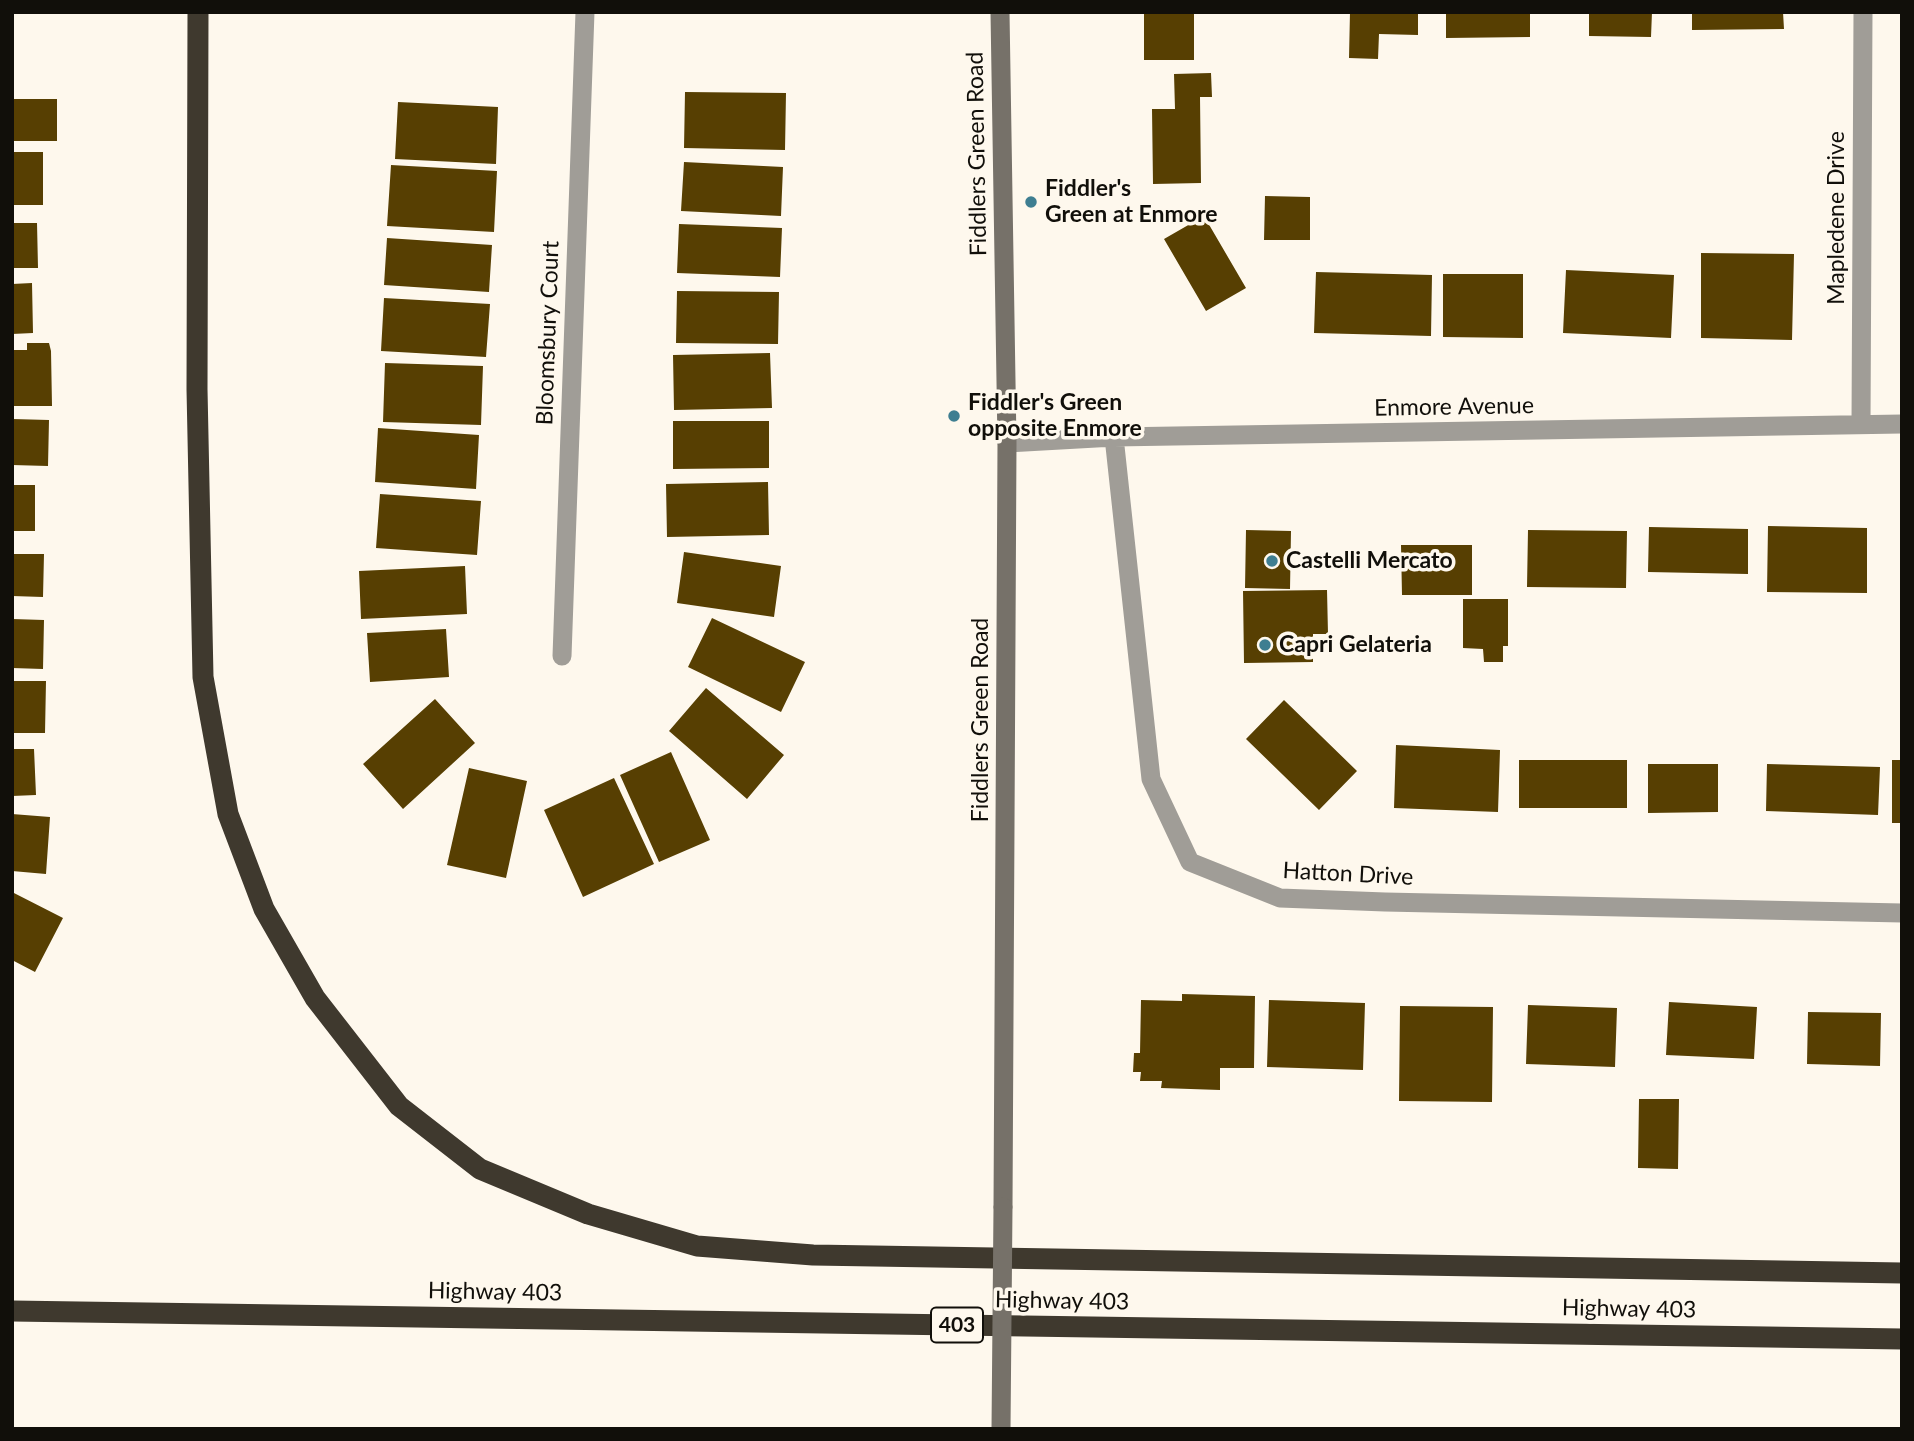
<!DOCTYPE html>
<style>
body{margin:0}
#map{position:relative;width:1914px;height:1441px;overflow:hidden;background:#fef8ed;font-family:Lato,sans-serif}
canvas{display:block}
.frame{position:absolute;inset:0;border:14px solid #110f0a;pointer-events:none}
</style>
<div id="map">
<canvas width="1914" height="1441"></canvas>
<div class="frame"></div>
</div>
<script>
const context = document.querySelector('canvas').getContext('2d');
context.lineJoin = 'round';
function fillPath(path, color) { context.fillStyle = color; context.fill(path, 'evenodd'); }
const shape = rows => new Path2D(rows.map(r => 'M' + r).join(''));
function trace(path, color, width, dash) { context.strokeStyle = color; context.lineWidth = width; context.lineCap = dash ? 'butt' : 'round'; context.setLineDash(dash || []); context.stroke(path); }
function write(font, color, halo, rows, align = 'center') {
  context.font = font + ' Lato,sans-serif'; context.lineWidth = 7; context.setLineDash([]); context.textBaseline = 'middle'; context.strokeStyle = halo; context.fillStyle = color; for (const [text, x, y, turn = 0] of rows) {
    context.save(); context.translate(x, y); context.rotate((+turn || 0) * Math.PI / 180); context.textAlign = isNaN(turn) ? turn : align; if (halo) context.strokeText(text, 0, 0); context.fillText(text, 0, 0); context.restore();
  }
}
fillPath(shape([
 [1144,12,1194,12,1194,60,1144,60],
 [1350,12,1418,12,1418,35,1379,34,1378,59,1349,58],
 [1446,12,1530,12,1530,37,1446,38],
 [1589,12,1652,12,1651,37,1589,36],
 [1692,12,1783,12,1784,29,1692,30],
 [1211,73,1212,97,1200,97,1201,183,1153,184,1152,109,1175,109,1174,74],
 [685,92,786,93,785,150,684,148],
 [12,99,57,99,57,141,12,141],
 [398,102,498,107,496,164,395,159],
 [12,152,43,152,43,205,12,205],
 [684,162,783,167,781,216,681,211],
 [391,165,497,171,494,232,387,226],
 [1265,196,1310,197,1310,240,1264,240],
 [1204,216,1246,288,1206,311,1164,239],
 [12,223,37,223,38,268,12,268],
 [679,224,782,228,780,277,677,273],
 [387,238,492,245,489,292,384,285],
 [1701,253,1794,254,1792,340,1701,338],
 [1566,270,1674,275,1671,338,1563,333],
 [1316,272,1432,275,1431,336,1314,333],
 [1443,274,1523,274,1523,338,1443,337],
 [32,283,33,333,12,334,12,284],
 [677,291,779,292,778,344,676,343],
 [384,298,490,304,486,357,381,351],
 [27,343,49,343,51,351,52,406,12,406,12,350,27,350],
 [770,353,772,408,674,410,673,355],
 [385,363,483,366,481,425,383,422],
 [12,419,49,420,48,466,12,465],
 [673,421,769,421,769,468,673,469],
 [378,428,479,435,476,489,375,482],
 [768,482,769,535,667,537,666,484],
 [12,485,35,485,35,531,12,531],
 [380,494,481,501,477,555,376,548],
 [1768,526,1867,528,1867,593,1767,592],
 [1649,527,1748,529,1748,574,1648,572],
 [1246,530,1291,531,1290,589,1245,588],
 [1528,530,1627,531,1626,588,1527,587],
 [1401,545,1472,545,1472,595,1402,595],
 [684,552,781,566,774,617,677,603],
 [12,554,44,554,43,597,12,596],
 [465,566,467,614,361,619,359,571],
 [1327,590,1328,634,1313,634,1313,662,1244,663,1243,591],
 [1463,599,1508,599,1508,646,1503,646,1503,662,1484,662,1483,649,1463,648],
 [712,618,805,662,781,712,688,667],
 [12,619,44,620,43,669,12,668],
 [446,629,449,677,370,682,367,633],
 [12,681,46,681,45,733,12,733],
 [706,688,784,755,747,799,669,731],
 [435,699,475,743,403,809,363,764],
 [1284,700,1357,771,1319,810,1246,739],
 [1396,745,1500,750,1498,812,1394,808],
 [12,749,34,749,36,795,12,796],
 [671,752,710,840,659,862,620,775],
 [1519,760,1627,760,1627,808,1519,808],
 [1892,760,1902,760,1902,823,1892,823],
 [1648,764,1718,764,1718,812,1648,813],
 [1767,764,1880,767,1878,815,1766,811],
 [469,768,527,781,506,878,447,865],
 [614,778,654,864,583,897,544,810],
 [12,814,50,817,46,874,12,871],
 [12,892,63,918,35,972,12,960],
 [1182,994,1255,996,1254,1068,1220,1068,1220,1090,1161,1088,1162,1081,1140,1081,1141,1072,1133,1072,1134,1053,1140,1053,1141,1000,1182,1001],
 [1269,1000,1365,1003,1363,1070,1267,1067],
 [1669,1002,1757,1007,1754,1059,1666,1055],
 [1528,1005,1617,1008,1615,1067,1526,1064],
 [1400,1006,1493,1007,1492,1102,1399,1101],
 [1808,1012,1881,1013,1880,1066,1807,1064],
 [1639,1099,1679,1099,1678,1169,1638,1168]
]), '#573f02');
trace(shape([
 [1861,424,1863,12],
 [1114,437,1151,779,1190,862,1280,898,1385,902,1902,913],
 [1007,443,1114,437,1902,424],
 [562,656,585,12]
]), '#a09d97', 19);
trace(shape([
 [1000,12,1007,443,1003,1207]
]), '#767169', 19);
trace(shape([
 [198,12,197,389,203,677,228,814,264,909,315,998,399,1106,480,1169,588,1214,697,1246,813,1255,1902,1273],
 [12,1311,1902,1339]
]), '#3f392e', 21);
trace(shape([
 [1001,1429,1003,1207]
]), '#767169', 19);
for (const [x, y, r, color] of [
 [1031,202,7,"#3e7e91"],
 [954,416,7,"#3e7e91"],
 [1272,561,7,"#3e7e91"],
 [1265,645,7,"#3e7e91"]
]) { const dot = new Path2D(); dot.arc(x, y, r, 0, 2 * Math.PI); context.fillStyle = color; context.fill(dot); trace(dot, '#fef8ed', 2.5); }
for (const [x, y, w] of [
 [957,1325,52]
]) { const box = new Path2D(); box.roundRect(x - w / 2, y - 17.5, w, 35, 5); context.fillStyle = '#fef8ed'; context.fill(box); trace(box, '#110f0a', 2); }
write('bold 21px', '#110f0a', null, [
 ["403",957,1325]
]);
write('23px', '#110f0a', '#fef8ed', [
 ["Fiddlers Green Road",977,154,-91],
 ["Mapledene Drive",1837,218,-90],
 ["Bloomsbury Court",548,333,-88],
 ["Enmore Avenue",1454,407,-1],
 ["Fiddlers Green Road",981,720,-90],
 ["Hatton Drive",1348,874,3],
 ["Highway 403",495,1292,1],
 ["Highway 403",1062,1301,1],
 ["Highway 403",1629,1309,1]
]);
write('bold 23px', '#110f0a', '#fef8ed', [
 ["Fiddler's",1045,189],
 ["Green at Enmore",1045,215],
 ["Fiddler's Green",968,403],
 ["opposite Enmore",968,429],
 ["Castelli Mercato",1286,561],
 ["Capri Gelateria",1279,645]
], 'left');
</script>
